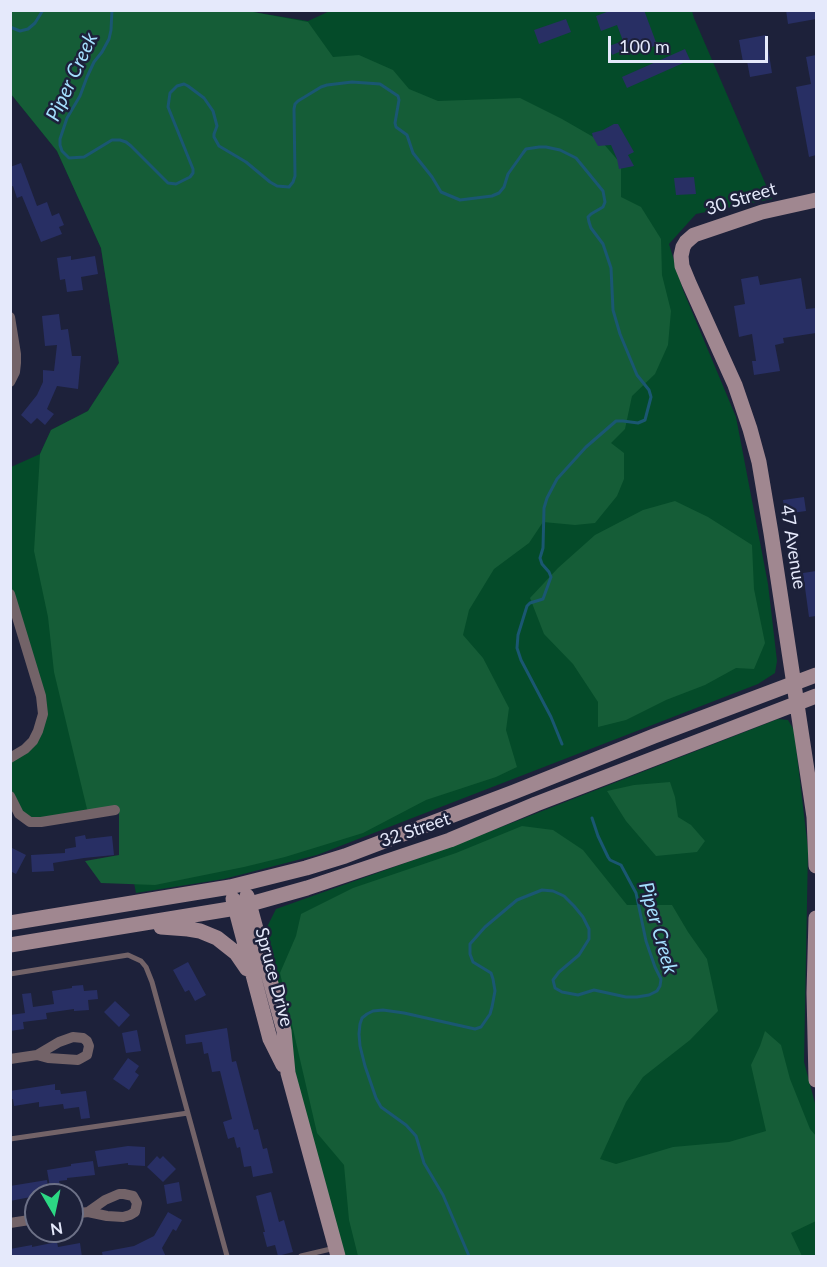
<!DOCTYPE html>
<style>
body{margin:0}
#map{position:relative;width:827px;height:1267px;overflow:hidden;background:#1d213a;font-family:Lato,sans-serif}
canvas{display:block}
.frame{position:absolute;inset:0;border:12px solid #e5e9fb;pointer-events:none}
.north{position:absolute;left:24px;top:1183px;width:60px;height:60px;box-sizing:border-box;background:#1d213a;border:2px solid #6d7187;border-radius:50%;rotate:171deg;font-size:16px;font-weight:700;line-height:24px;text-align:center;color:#e5e9fb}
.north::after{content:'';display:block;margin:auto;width:21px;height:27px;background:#2cd884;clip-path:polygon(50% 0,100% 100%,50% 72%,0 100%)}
.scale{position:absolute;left:608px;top:36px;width:160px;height:27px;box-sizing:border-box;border:3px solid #e5e9fb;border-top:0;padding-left:8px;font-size:18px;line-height:21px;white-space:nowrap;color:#e5e9fb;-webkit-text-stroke:4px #1d213a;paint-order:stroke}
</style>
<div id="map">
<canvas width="827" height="1267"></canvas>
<div class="frame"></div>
<div class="north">N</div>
<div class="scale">100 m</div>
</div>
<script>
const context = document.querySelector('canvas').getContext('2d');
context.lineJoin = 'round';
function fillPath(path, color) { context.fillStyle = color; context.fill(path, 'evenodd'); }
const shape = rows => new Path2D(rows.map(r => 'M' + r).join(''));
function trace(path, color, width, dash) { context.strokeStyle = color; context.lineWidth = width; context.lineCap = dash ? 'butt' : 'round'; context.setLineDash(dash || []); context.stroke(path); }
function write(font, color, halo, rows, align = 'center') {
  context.font = font + ' Lato,sans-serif'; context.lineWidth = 5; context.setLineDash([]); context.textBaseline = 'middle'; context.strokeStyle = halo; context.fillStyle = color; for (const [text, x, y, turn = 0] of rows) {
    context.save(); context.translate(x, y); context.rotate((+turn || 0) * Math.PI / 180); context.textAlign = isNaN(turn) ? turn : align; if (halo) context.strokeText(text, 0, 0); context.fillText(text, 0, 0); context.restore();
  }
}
fillPath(shape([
 [250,10,253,12,308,21,332,10,692,11,694,18,772,199,696,214,669,244,683,290,736,417,768,584,777,661,775,673,758,684,317,855,224,879,136,893,119,810,30,822,11,796,10,758,25,749,43,714,11,594,11,467,40,454,51,430,88,411,119,363,101,248,57,151,11,94,11,11],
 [778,719,788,720,794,730,808,849,804,1062,816,1107,816,1256,338,1256,284,1031,267,927,276,909,450,847]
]), '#044b29');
fillPath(shape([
 [250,10,253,12,308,22,333,57,359,55,393,70,409,89,438,101,520,98,562,119,602,142,621,164,621,197,641,207,661,239,662,275,671,311,668,345,655,374,632,396,625,429,611,443,624,453,624,479,617,496,595,523,575,525,543,522,529,543,494,569,469,610,463,635,483,658,509,708,506,730,517,767,496,777,426,800,363,833,285,857,244,867,155,885,101,883,85,861,119,855,119,810,92,814,87,809,54,672,48,617,34,551,40,454,51,430,88,411,119,363,101,248,57,151,11,94,10,11],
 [675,501,708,517,752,545,754,589,765,643,754,669,736,668,705,685,666,700,626,720,598,727,598,702,573,664,544,634,530,598,558,568,595,535,643,510],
 [670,782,675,797,678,817,691,825,705,841,697,852,656,856,626,821,607,791,634,785],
 [522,826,553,830,583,850,627,905,672,905,688,932,707,959,718,1011,690,1040,643,1077,626,1102,600,1159,616,1164,673,1147,729,1142,766,1131,751,1065,760,1046,765,1031,781,1045,790,1079,810,1129,816,1136,816,1221,791,1233,802,1256,358,1256,349,1220,344,1165,317,1133,280,973,296,936,301,914,353,888,456,853]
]), '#155d37');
trace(shape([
 [112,10,111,30,109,39,102,52,94,62,87,77,80,96,67,118,60,139,60,145,62,151,69,158,84,157,112,140,120,140,126,142,131,146,168,183,176,184,190,177,193,173,193,169,168,107,170,93,177,86,184,84,188,86,204,98,213,111,217,126,214,134,214,137,219,146,246,162,270,182,277,186,289,187,293,182,295,176,294,109,295,104,298,101,321,87,327,85,352,82,380,84,398,96,399,100,395,123,396,127,407,135,413,153,432,177,441,192,460,200,492,196,499,193,504,187,508,174,523,153,526,149,539,147,546,147,560,150,576,158,603,191,605,202,603,207,591,214,588,217,589,222,591,228,603,244,611,268,613,310,620,334,637,375,649,390,651,397,645,420,638,423,623,421,616,421,586,447,557,479,547,498,544,508,543,548,540,558,542,564,549,572,551,577,543,599,530,603,527,606,518,635,517,648,521,660,551,717,562,744],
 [10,27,20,31,28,29,35,23,43,10],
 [469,1256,443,1195,424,1163,416,1136,406,1125,381,1107,376,1098,365,1066,360,1046,359,1034,360,1024,362,1018,367,1014,373,1011,383,1010,404,1013,475,1029,481,1027,490,1014,492,1007,495,991,493,979,491,973,473,962,470,954,470,944,485,927,517,900,542,890,553,891,564,896,574,906,583,917,589,929,589,939,579,955,559,972,553,980,555,988,562,992,578,995,594,990,626,997,637,997,649,995,657,991,660,986,661,979,655,967,646,941,636,893,621,865,610,860,608,857,598,836,592,818]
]), '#1a5772', 3);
fillPath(shape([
 [612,10,644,10,657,45,632,55,629,48,612,55,609,46,623,41,617,25,601,31,596,16],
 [786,10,816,10,816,19,788,24],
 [566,19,571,32,539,44,534,30],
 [766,35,772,73,750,77,747,61,743,62,739,40],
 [685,49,690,60,627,88,622,77],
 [816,55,816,155,809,157,796,87,811,84,806,57],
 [614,124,618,124,634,152,628,155,634,166,619,169,617,159,611,145,598,146,593,137,592,133,603,130],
 [21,163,37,206,47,202,52,216,59,213,64,225,59,227,62,234,41,242,22,196,17,198,13,186,10,187,10,167],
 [694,177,696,194,676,195,674,178],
 [71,256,71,260,95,256,98,274,81,277,83,290,67,292,65,279,60,280,57,258],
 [758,276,760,285,801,278,806,309,816,308,816,333,783,338,784,343,775,345,780,371,754,375,752,361,756,361,752,334,739,337,734,306,745,304,741,279],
 [59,314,61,330,68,329,72,356,81,356,78,389,57,386,47,409,54,414,45,425,37,418,31,424,21,415,37,395,43,382,43,370,54,371,57,345,45,346,42,316],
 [804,497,806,511,785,514,783,500],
 [816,571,816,616,809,617,803,573],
 [85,835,86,839,112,836,114,855,84,858,53,863,54,871,32,872,31,855,65,853,65,849,76,847,75,837],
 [10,847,26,855,16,874,10,871],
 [188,962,206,995,195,1001,189,990,185,992,173,970],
 [83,985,84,991,97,990,98,999,88,1000,89,1010,74,1011,74,1009,46,1013,47,1019,23,1022,24,1029,10,1031,10,1015,25,1013,22,994,31,993,33,1007,54,1004,52,991,72,988,72,986],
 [115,1001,130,1015,119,1027,104,1012],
 [227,1028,232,1062,236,1061,254,1130,258,1129,263,1149,267,1148,273,1173,253,1177,251,1166,244,1167,240,1147,237,1148,234,1137,228,1139,223,1122,232,1119,220,1071,212,1072,208,1053,204,1054,202,1042,186,1044,185,1035],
 [137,1030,141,1051,126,1053,122,1033],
 [128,1058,139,1066,135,1072,139,1075,129,1090,113,1079],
 [55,1084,55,1090,60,1090,61,1094,86,1091,90,1118,81,1119,79,1107,64,1109,63,1104,39,1107,39,1102,14,1106,13,1099,10,1099,10,1091],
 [128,1146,145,1147,145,1166,128,1165,128,1163,98,1167,95,1151],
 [157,1156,160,1159,163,1156,176,1169,163,1182,147,1167],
 [93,1161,95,1175,67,1178,67,1180,59,1181,60,1186,50,1187,47,1170,71,1166,71,1164],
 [47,1180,49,1194,36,1195,36,1196,10,1201,10,1186],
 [179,1182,182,1201,167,1204,164,1185],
 [271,1192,279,1222,284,1220,293,1252,278,1256,275,1245,267,1247,263,1232,265,1232,256,1196],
 [168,1212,182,1220,176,1231,173,1229,162,1248,166,1257,103,1257,102,1252,134,1246,154,1236],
 [57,1242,58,1247,80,1243,82,1257,10,1257,10,1249,32,1245,32,1247]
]), '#282f64');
trace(shape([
 [10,974,128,955,141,961,146,967,152,982,227,1256],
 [10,1139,188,1113],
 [301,1256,335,1248]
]), '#736368', 5);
trace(shape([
 [10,317,16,354,16,363,15,372,10,382],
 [10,594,41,696,43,714,38,731,33,741,25,749,10,758],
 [10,796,19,814,30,822,41,822,115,810],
 [10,1059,37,1055,59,1042,73,1037,83,1038,87,1041,89,1046,87,1055,78,1060,48,1058,37,1055],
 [72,1214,88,1212,107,1216,123,1217,130,1215,135,1212,137,1203,133,1196,124,1194,119,1194,105,1200,88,1212],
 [10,1223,36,1219]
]), '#736368', 10);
trace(shape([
 [816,200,762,212,694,235,686,242,683,247,681,256,682,266,689,283,735,385,750,429,759,462,771,533,810,790,814,817,816,866],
 [247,896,284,1031,288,1073,338,1256],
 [233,899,270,1039,283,1065],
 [816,918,814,993,816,1080],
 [10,923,230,887,306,868,345,856,387,840,514,792,654,736,816,675],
 [161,927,188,929,200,931,217,938,236,953,247,969],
 [10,945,236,908,307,888,450,840,536,804,816,696]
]), '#a08790', 15);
write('18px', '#e5e9fb', '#1d213a', [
 ["30 Street",741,199,-17],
 ["47 Avenue",793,547,81],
 ["32 Street",415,830,-19],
 ["Spruce Drive",274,977,75]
]);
write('italic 20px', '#a4dffe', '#1d213a', [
 ["Piper Creek",72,77,-65],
 ["Piper Creek",658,928,74]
]);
</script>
